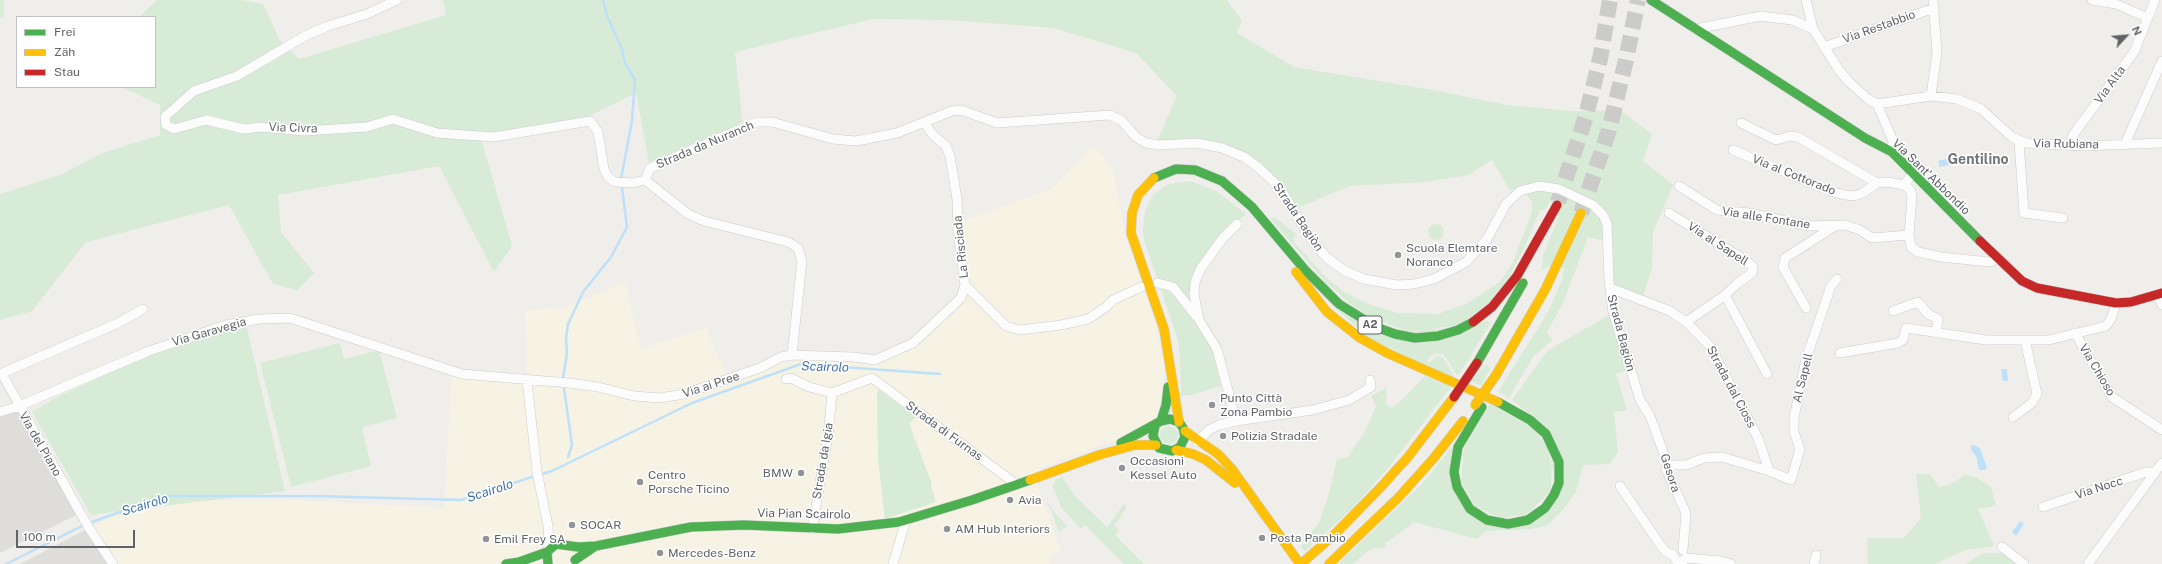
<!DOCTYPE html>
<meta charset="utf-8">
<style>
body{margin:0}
#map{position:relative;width:2162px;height:564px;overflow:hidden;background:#efeeea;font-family:"Public Sans",sans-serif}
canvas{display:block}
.legend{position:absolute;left:16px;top:16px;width:140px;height:72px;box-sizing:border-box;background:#fff;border:1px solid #bfc1c3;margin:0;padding:5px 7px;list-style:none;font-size:12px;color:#5f6368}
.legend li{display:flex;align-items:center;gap:8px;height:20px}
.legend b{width:20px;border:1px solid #bfc1c3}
.north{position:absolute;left:2106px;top:16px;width:40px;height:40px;-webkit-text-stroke:3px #fff;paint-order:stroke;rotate:64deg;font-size:11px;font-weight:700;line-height:16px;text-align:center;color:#5f6368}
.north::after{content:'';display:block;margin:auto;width:14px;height:18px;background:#5f6368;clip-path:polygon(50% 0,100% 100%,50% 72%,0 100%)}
.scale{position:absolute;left:16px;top:530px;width:119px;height:18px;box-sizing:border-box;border:2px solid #5f6368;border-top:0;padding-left:5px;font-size:12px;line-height:14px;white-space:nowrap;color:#5f6368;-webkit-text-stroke:3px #fff;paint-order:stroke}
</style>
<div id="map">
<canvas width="2162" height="564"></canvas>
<ul class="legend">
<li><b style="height:5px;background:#4caf50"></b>Frei</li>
<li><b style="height:5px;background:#ffc107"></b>Zäh</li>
<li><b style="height:5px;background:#c62828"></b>Stau</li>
</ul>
<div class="north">N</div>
<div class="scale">100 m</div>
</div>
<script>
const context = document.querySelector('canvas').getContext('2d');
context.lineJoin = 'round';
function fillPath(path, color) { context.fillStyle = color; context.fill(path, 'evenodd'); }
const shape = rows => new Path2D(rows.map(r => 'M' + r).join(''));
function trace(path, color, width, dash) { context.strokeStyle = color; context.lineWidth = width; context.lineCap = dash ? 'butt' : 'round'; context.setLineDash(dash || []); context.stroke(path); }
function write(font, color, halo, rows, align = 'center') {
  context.font = font + ' "Public Sans",sans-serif'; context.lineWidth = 3; context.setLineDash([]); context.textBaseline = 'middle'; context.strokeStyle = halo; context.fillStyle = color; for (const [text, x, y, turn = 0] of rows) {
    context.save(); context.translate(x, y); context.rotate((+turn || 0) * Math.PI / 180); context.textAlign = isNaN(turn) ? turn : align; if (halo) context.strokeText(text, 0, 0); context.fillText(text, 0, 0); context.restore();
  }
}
fillPath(shape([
 [1093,145,1113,168,1124,231,1156,327,1164,366,1164,391,1156,418,1145,429,1039,468,1042,473,1036,476,1040,494,1061,552,1048,557,1051,564,113,564,89,528,112,517,195,500,287,500,444,508,452,371,527,381,525,310,563,308,625,283,641,349,706,328,728,380,792,355,875,360,913,343,961,298,958,223,1053,188]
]), '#f7f3e4');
fillPath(shape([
 [19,406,80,513,0,553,0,411],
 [89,528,113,564,20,564]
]), '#dfddda');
fillPath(shape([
 [0,0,4,0,4,17,0,19],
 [157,0,242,0,263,4,279,39,299,59,446,15,443,0,1227,0,1242,21,1237,33,1294,67,1433,90,1507,105,1572,111,1621,111,1652,134,1643,161,1673,185,1653,232,1652,268,1642,300,1614,284,1613,239,1610,222,1557,185,1543,182,1510,190,1492,160,1468,175,1425,182,1350,186,1297,208,1281,184,1265,168,1194,139,1157,141,1177,96,1136,53,1054,28,949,20,873,19,735,52,743,127,650,168,636,93,593,114,586,120,480,135,512,246,494,272,439,166,278,195,281,232,314,273,297,290,273,284,229,205,86,242,32,311,0,320,0,194,60,175,100,154,160,135,160,105,122,87,155,87,155,17,139,17],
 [1190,181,1216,191,1246,214,1228,229,1193,273,1192,294,1194,309,1158,280,1145,244,1143,231,1145,210,1154,194,1168,184],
 [1532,190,1555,191,1585,204,1599,216,1603,225,1605,241,1588,237,1563,303,1547,332,1552,340,1533,357,1509,398,1498,392,1548,312,1562,280,1564,268,1548,266,1542,271,1543,255,1559,216,1550,201,1545,210,1540,210,1525,246,1509,277,1482,310,1451,328,1407,331,1364,315,1327,284,1270,218,1275,218,1296,234,1293,239,1295,243,1327,278,1344,292,1368,304,1398,313,1438,314,1466,304,1500,282,1512,264,1532,212,1532,202,1525,193],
 '1428 232a8 8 0 1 1 16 0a8 8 0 1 1-16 0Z',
 [1160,286,1167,287,1209,337,1221,386,1192,395,1181,396,1180,356,1178,341],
 [1319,293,1382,336,1488,321,1490,324,1458,376,1444,355,1434,353,1429,358,1427,361,1430,362,1437,356,1443,358,1455,378,1368,338],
 [1609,315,1627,370,1616,374,1627,410,1614,412,1618,452,1610,464,1583,465,1576,492,1561,512,1546,526,1530,529,1486,531,1477,539,1414,522,1386,543,1384,548,1375,548,1369,550,1353,564,1338,564,1422,484,1456,442,1453,489,1501,527,1559,495,1542,424,1512,400,1547,351],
 [240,326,247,328,285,491,91,515,32,412,59,396,145,357],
 [340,343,344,359,379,350,397,418,362,427,371,466,291,487,260,363],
 [1487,364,1490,369,1481,386,1471,381],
 [1425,376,1451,387,1388,468,1353,508,1305,551,1301,547,1320,521,1330,490,1337,459,1348,457,1365,431,1376,406,1371,396,1387,388,1386,404,1392,408,1403,399],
 [879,390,916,417,910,422,911,429,932,484,931,486,936,502,885,519,878,459,877,393],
 [1490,404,1532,427,1552,451,1551,491,1527,514,1501,518,1476,507,1461,482,1464,448],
 '1160 435a9 9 0 1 1 18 0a9 9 0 1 1-18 0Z',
 [1916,474,1930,474,1939,487,1950,485,1965,475,1977,478,1991,487,1996,506,1978,509,1994,546,1965,550,1935,564,1868,564,1867,538,1904,538,1921,518],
 [1062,477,1075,496,1107,527,1124,504,1127,507,1114,526,1119,530,1115,535,1144,564,1124,564,1085,525,1081,529,1061,507,1053,487,1055,480],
 [1047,500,1053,511,1067,526,1059,532],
 [1984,553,2008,553,2021,564,1965,564]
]), '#d8ebd6');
fillPath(shape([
 [1949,158,1951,164,1940,167,1938,161],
 [2001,369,2007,369,2008,381,2003,381],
 [1971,445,1974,445,1980,448,1987,468,1985,470,1979,470,1976,456,1971,450],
 [2020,521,2024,524,2016,536,2012,532]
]), '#bfe0f9');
trace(shape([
 [603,0,607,16,622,49,625,63,635,80,632,121,621,179],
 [563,379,567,353,566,339,568,324,583,292,611,257,627,227,622,188],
 [564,388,572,445,568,457],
 [540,475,554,470,692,403,801,364,940,374],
 [89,523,165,496,315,496,461,500,535,476],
 [6,564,84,525]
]), '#bfe0f9', 2.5);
trace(shape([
 [1558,202,1586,116,1600,59,1610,0],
 [1581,213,1609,130,1626,60,1638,0]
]), '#cbcbca', 16, [16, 8]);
const street = shape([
 [397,0,367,14,328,26,305,36,237,76,194,91,168,114,165,117,166,125,174,129,206,120,244,129,262,127,304,131,367,127,393,119,437,133,494,137,590,121,598,132,604,169,608,177,615,182,633,183,645,180],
 [1806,0,1813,29,1839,70,1849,82,1868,99,1877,104,1893,141,1892,152],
 [2092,0,2116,4,2148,18],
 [1695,29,1761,16,1792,20,1813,29],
 [1824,47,1934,8],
 [1931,96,1937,52,1933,0],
 [1877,104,1931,96,1957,99,1981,109,2012,137,2026,143,2083,146,2162,143],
 [1741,123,1776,140,1790,136,1798,137,1877,183],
 [2019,141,2024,213,2063,218],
 [2125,144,2162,61],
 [2069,146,2073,135,2134,52,2155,0],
 [1733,150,1830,191,1845,195,1854,196,1863,193,1877,183,1888,182,1904,185],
 [1913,173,1904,185,1910,190,1912,196,1909,235,1911,247,1918,252,1941,257,1989,262,1998,259],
 [645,180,650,168,757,122,772,122,833,139,856,141,897,133,952,111,961,110,997,123,1109,115,1121,120,1136,137,1146,143,1159,145,1197,143,1222,148,1244,157,1259,168,1280,188,1310,238,1327,258,1345,271,1364,279,1397,285,1414,284,1434,279,1466,262,1487,239,1506,204,1520,191,1539,186,1559,189,1593,205,1603,215,1607,224,1609,281,1613,312,1640,400,1650,416,1668,465,1666,469,1686,513,1683,550],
 [645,180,688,214,704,221,788,242,798,248,802,261,792,355],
 [1679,186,1717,210,1749,213,1808,226,1845,225,1860,230,1872,238,1909,235],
 [1669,213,1745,260,1753,267,1752,273,1738,283,1724,296,1686,322],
 [1158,283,1173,287,1196,316],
 [965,285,1006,326,1020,330,1061,325,1088,319,1106,307,1113,300,1141,287],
 [1610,288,1670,311,1686,322,1710,346,1758,438,1769,471],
 [1725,295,1767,374],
 [2157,295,2162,305],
 [1806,308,1783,267,1785,258,1835,226],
 [1893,311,1918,302,1928,314,1938,319,1936,333],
 [2075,333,2112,397,2162,430],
 [1840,353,1898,343,1903,340,1906,328,1986,340,2049,340,2106,326,2111,319,2116,303],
 [875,360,913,343,961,298,965,285,958,232,957,199,950,156,946,146,933,135,924,122],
 [0,374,118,323,143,309],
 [2,374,89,528,113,564],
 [872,378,1016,484],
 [786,379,791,378,809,387,832,393,872,378],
 [527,381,537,472,548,526,549,550],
 [0,412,19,406,149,351,226,325,259,319,290,318,462,374,569,383,598,387,634,396,660,398,684,394,760,368,781,357,792,355,853,357,875,360],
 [2013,417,2032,403,2037,394,2025,340],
 [1236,421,1217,349,1199,320,1194,294,1195,282,1201,268,1223,238,1237,224],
 [1197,442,1209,430,1219,425,1236,421,1313,410,1349,400,1371,387,1370,380],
 [1668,465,1686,465,1704,458,1722,457,1769,471,1791,480,1800,449,1794,432,1794,418,1806,359,1831,286,1837,279],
 [1620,486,1661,546,1666,552,1673,555],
 [2043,507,2146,472,2155,472],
 [812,529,828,436,832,393],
 [2002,547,2024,564],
 [1673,555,1677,562,1683,561,1686,558],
 [1686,558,1721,561,1731,564],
 [893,564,906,520],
 [1814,564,1816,555],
 [2088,564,2162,463]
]);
const fast = shape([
 [1651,0,1865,138,1892,152,1980,241],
 [1154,178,1176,169,1195,170,1222,181,1252,207,1305,270,1339,304,1376,327,1395,334,1415,338,1438,336,1458,330,1473,322],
 [1477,363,1523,283],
 [1482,407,1458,447,1454,472,1457,487,1470,509,1487,520,1508,524,1528,520,1545,508,1554,495,1559,483,1559,462,1546,434,1530,420,1498,402],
 [1161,421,1166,405,1168,387],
 [1121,443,1161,421,1170,419,1179,422,1183,428,1185,437,1180,447,1172,451,1159,448,1153,436,1155,426],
 [575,560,594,547],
 [506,564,519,562,547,552],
 [548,564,547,552,556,544,578,547,596,546,691,527,744,525,838,529,899,522,972,500,1030,480]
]);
const slow = shape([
 [1154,178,1138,195,1132,213,1131,233,1164,329,1179,422],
 [1296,272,1327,312,1360,338,1387,353,1498,402],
 [1496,375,1545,290,1581,213],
 [1185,431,1218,454,1232,469,1300,564],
 [1176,450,1193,454,1206,460,1235,483],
 [1030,480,1099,455,1135,445,1156,445],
 [1301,564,1336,533,1380,488,1408,457,1454,397],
 [1329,564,1399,497,1433,459,1463,421]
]);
const jam = shape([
 [1980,241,2022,281,2037,288,2116,303,2131,302,2162,293],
 [1473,322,1492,307,1517,276,1557,205]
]);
trace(street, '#cbcccc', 10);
trace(fast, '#cacacb', 10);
trace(slow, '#cacacb', 10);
trace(jam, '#cacacb', 10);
trace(street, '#fdfcfc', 9);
trace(fast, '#4caf50', 9);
trace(slow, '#ffc107', 9);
trace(jam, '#c62828', 9);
const slowBridge = shape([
 [1475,405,1496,375]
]);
const jamBridge = shape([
 [1454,397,1477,363]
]);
trace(slowBridge, '#c8b996', 10, []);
trace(jamBridge, '#c8b996', 10, []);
trace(slowBridge, '#ffc107', 9);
trace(jamBridge, '#c62828', 9);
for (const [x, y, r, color] of [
 [1398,255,4,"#919496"],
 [1212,405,4,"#919496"],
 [1223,436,4,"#919496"],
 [1122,468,4,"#919496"],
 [801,473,4,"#919496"],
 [640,482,4,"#919496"],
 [1010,500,4,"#919496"],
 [572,525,4,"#919496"],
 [947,529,4,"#919496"],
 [1262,538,4,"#919496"],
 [486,539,4,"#919496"],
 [660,553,4,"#919496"]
]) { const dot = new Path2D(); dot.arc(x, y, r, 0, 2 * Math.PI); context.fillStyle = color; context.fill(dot); trace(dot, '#fff', 1.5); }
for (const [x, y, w] of [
 [1370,325,24]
]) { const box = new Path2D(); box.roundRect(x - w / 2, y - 9, w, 18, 3); context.fillStyle = '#fff'; context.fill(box); trace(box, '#5f6368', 1); }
write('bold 11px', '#5f6368', null, [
 ["A2",1370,325]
]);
write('12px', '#5f6368', '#fff', [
 ["Via Restabbio",1879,27,-20],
 ["Via Alta",2110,85,-54],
 ["Via Civra",293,128,2],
 ["Via Rubiana",2066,144,1],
 ["Strada da Nuranch",705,145,-23],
 ["Via al Cottorado",1794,175,22],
 ["Via Sant'Abbondio",1931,177,44],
 ["Strada Bagiòn",1298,217,56],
 ["Via alle Fontane",1766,218,9],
 ["Via al Sapell",1718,244,33],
 ["La Risciada",961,247,-96],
 ["Via Garavegia",209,332,-16],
 ["Strada Bagiòn",1621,333,75],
 ["Via Chioso",2097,370,59],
 ["Al Sapell",1803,378,-76],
 ["Via ai Pree",711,385,-18],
 ["Strada dal Cioss",1731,387,62],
 ["Strada di Furnas",944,431,36],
 ["Via del Piano",40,444,60],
 ["Strada da Igia",823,461,-81],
 ["Gesora",1670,473,72],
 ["Via Nocc",2099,488,-18],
 ["Via Pian Scairolo",804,514,1]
]);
write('12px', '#5f6368', '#fff', [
 ["Scuola Elemtare",1406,248],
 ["Noranco",1406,262],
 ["Punto Città",1220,398],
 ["Zona Pambio",1220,412],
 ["Polizia Stradale",1231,436],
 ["Occasioni",1130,461],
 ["Kessel Auto",1130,475],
 ["BMW",793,473,"right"],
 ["Centro",648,475],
 ["Porsche Ticino",648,489],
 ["Avia",1018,500],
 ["SOCAR",580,525],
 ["AM Hub Interiors",955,529],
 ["Posta Pambio",1270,538],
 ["Emil Frey SA",494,539],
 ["Mercedes-Benz",668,553]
], 'left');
write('italic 13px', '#4174aa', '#fff', [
 ["Scairolo",825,367,2],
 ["Scairolo",490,491,-18],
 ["Scairolo",145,505,-17]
]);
write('bold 14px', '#70757a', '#fff', [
 ["Gentilino",1978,160]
]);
</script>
